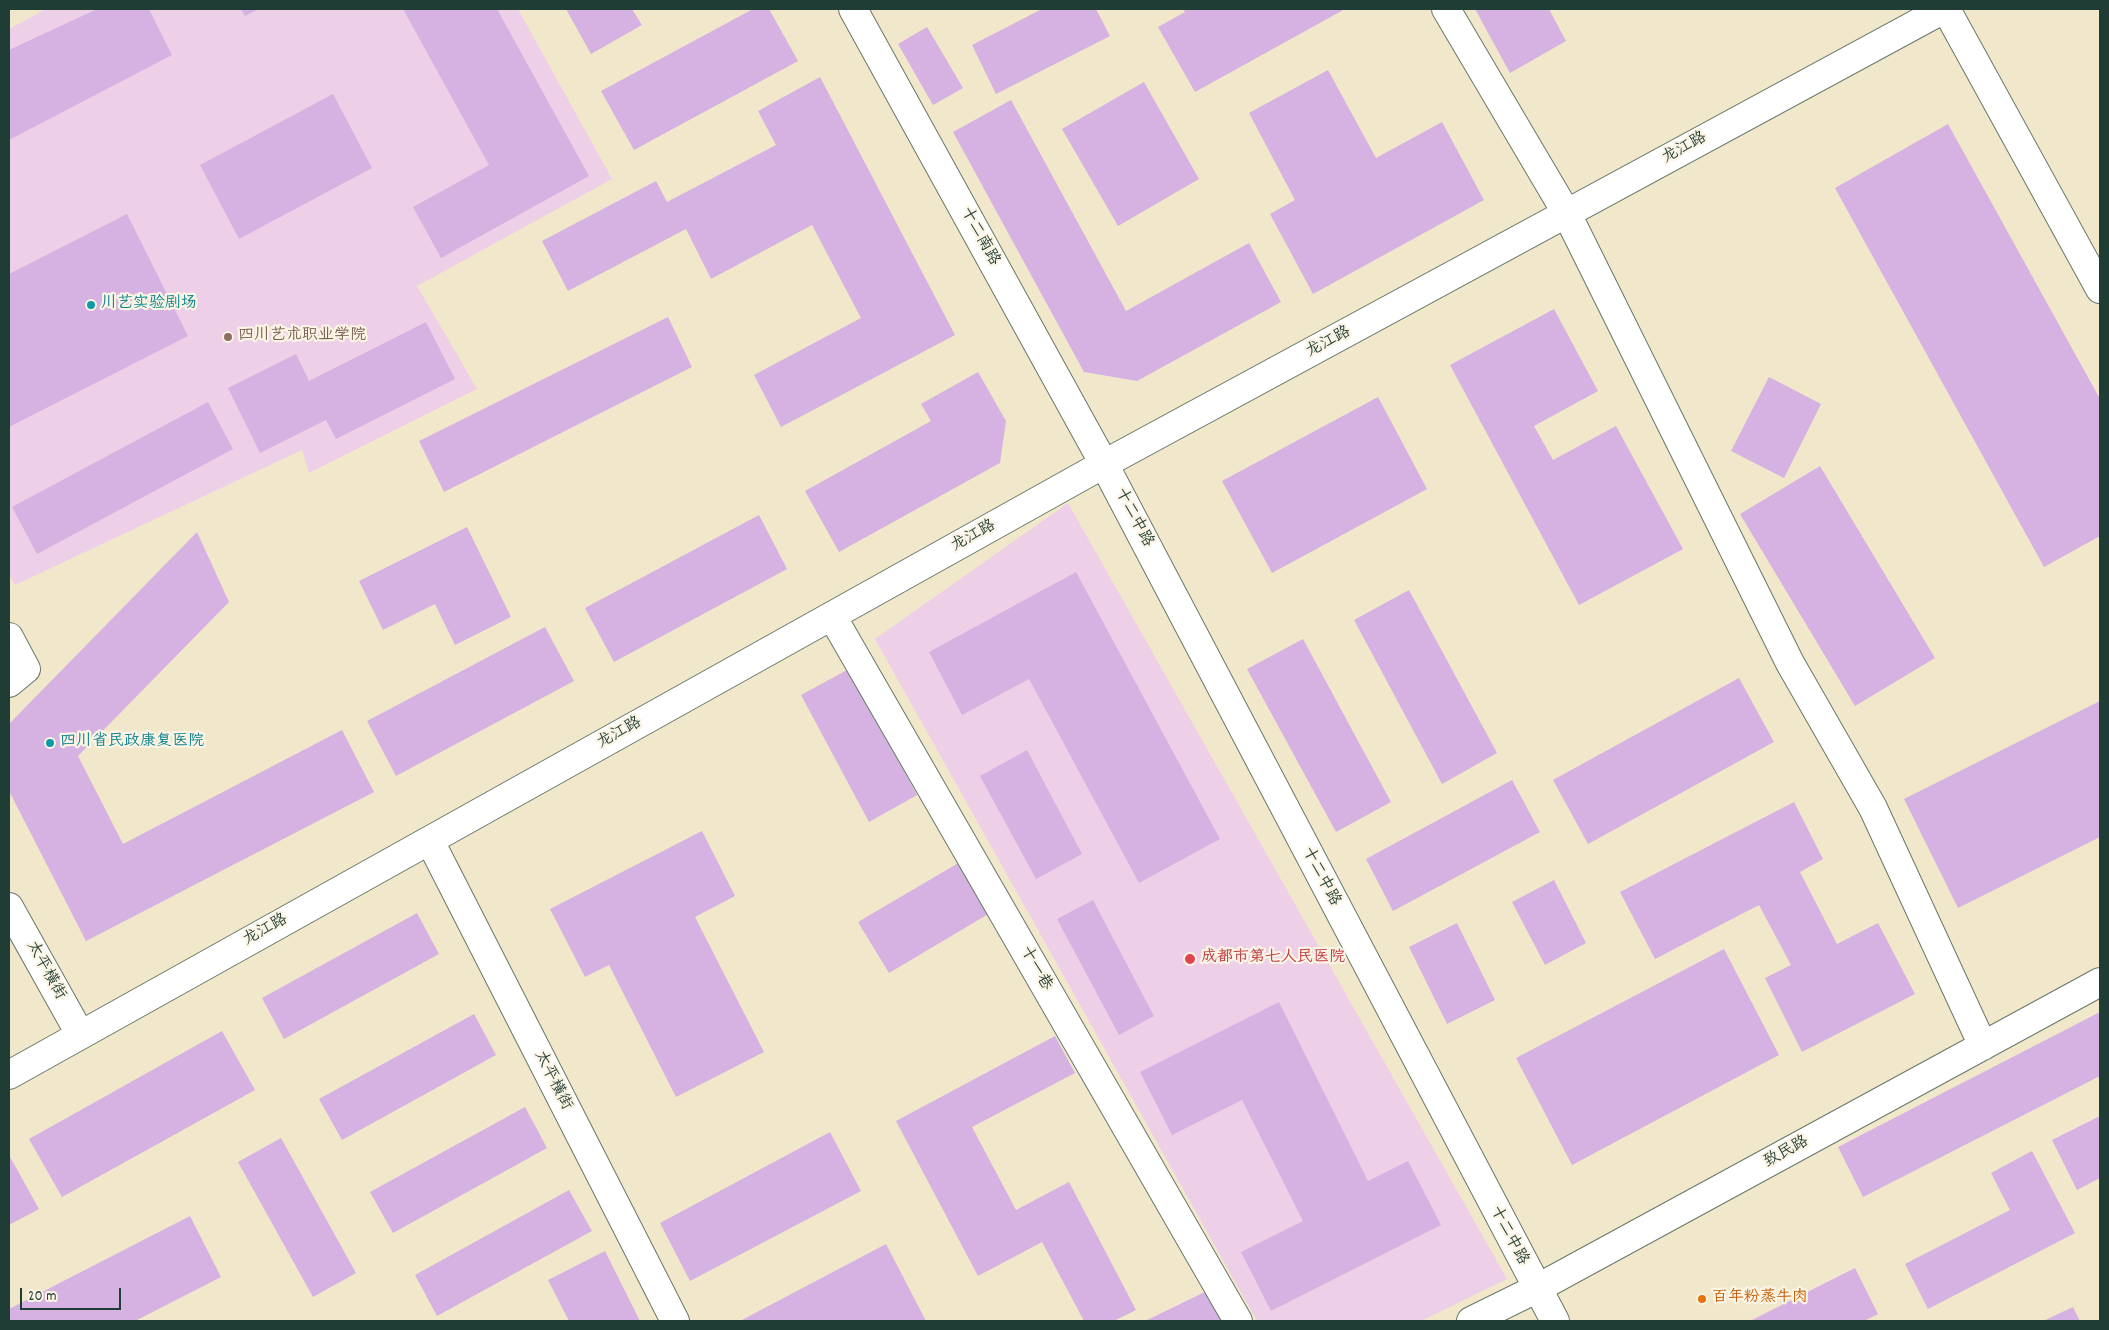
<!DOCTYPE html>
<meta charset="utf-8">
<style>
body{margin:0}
#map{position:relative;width:2109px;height:1330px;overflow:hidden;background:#f1e7cb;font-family:Dekko,sans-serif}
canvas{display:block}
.frame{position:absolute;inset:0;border:10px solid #1f3d34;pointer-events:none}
.scale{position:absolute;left:20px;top:1288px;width:101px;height:22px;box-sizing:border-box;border:2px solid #1f3d34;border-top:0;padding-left:6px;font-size:15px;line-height:18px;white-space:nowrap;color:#1f3d34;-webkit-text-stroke:4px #fcf5e5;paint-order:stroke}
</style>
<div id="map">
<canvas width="2109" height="1330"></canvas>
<div class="frame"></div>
<div class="scale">20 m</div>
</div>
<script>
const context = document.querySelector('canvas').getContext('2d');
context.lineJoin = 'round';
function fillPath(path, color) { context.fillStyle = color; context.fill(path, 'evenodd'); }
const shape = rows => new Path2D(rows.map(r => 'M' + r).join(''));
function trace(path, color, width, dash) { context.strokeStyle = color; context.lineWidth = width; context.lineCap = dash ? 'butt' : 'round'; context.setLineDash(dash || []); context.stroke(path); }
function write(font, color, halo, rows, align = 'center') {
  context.font = font + ' Dekko,"LXGW WenKai TC",sans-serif'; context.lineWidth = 4.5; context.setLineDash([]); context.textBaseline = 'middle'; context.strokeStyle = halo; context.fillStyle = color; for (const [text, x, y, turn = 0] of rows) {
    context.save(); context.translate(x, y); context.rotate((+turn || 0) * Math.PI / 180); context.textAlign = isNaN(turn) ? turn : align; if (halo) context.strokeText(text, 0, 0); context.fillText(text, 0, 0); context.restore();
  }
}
fillPath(shape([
 [46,9,518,9,612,179,417,286,477,389,309,473,302,450,15,585,9,575,9,29],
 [1068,503,1507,1279,1421,1321,1257,1321,875,639]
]), '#edd0e8');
fillPath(shape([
 [97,9,149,9,172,55,9,140,9,50],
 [241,9,259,9,245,16],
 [403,9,497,9,589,176,441,258,413,207,489,165],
 [566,9,632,9,642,25,591,54],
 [753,9,769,9,798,61,634,150,601,91],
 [1042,9,1096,9,1110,36,996,94,972,45],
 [1183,9,1345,9,1195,92,1158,27,1185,12],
 [1475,9,1549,9,1566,41,1510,73],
 [927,27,963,88,933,105,898,44],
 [1328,70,1376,158,1442,122,1484,200,1313,294,1270,214,1295,200,1249,113],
 [820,77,955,335,781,427,754,375,861,318,812,225,711,279,686,229,568,291,542,241,656,181,667,202,776,145,758,111],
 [1144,82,1199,179,1118,226,1062,129],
 [333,94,372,168,239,239,200,165],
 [1011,100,1126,311,1249,243,1281,302,1137,381,1084,372,953,132],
 [1948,124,2100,399,2100,536,2044,567,1835,188],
 [127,214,188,336,9,427,9,274],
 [1554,309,1598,391,1534,426,1553,460,1616,426,1683,549,1579,605,1450,365],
 [668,317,692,367,444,492,419,441],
 [426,322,455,379,336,439,326,420,260,453,228,388,296,354,309,381],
 [978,372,1006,421,1000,463,839,552,805,491,931,421,921,404],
 [1769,377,1821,404,1784,478,1731,451],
 [1378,397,1427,489,1272,573,1222,481],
 [208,402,233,449,37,554,12,507],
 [1820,466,1935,658,1855,706,1740,514],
 [759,515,787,569,614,662,585,608],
 [467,527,511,617,455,645,435,604,383,630,359,581],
 [197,532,229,602,78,756,123,844,342,730,374,792,86,941,9,791,9,724],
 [1076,572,1220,839,1139,883,1029,679,962,715,929,652],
 [1409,590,1497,753,1442,784,1354,620],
 [545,627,574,681,396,776,367,721],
 [1303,639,1391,802,1336,832,1247,669],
 [849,669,917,795,869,822,801,695],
 [1739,678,1774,742,1588,844,1553,780],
 [2100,701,2100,837,1958,908,1904,799],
 [1027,750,1082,854,1036,879,980,776],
 [1512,780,1540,832,1393,911,1366,859],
 [1794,802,1823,859,1800,872,1837,944,1878,923,1915,994,1802,1052,1765,978,1791,965,1759,905,1655,959,1620,892],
 [702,831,735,896,695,917,764,1052,676,1097,609,965,585,977,550,909],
 [960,862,990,913,889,973,858,922],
 [1554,880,1586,943,1545,965,1512,902],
 [1093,900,1154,1016,1119,1035,1057,919],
 [417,913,439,954,284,1039,262,998],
 [1457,923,1495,1000,1447,1024,1409,947],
 [1724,949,1779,1055,1572,1165,1516,1058],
 [1279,1002,1368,1181,1408,1161,1441,1225,1271,1311,1241,1252,1303,1221,1242,1100,1172,1135,1140,1072],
 [2100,1012,2100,1076,1863,1197,1838,1147],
 [474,1014,496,1055,342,1140,319,1099],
 [222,1031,255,1090,62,1197,29,1139],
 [1055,1036,1075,1073,972,1127,1016,1210,1069,1182,1136,1310,1114,1321,1084,1321,1042,1242,978,1276,896,1121],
 [525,1107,547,1148,393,1233,370,1192],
 [2100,1116,2100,1178,2077,1190,2052,1140],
 [830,1132,861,1191,690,1281,660,1223],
 [281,1138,356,1273,313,1297,238,1162],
 [2032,1151,2075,1233,1928,1309,1905,1264,2010,1210,1991,1173],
 [9,1155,39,1209,9,1225],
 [569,1190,592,1231,437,1316,415,1275],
 [190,1216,221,1277,135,1321,9,1321,9,1309],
 [886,1244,926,1321,740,1321],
 [605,1251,640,1321,569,1321,548,1280],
 [1855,1268,1878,1314,1864,1321,1750,1321],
 [1211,1289,1226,1321,1145,1321],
 [2073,1307,2080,1321,2043,1321]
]), '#d5b2e1');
const minor = shape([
 [853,9,1104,464,1555,1321],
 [1446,9,1567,214,1790,663,1873,808,1983,1046],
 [1946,9,2100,289],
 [832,616,1238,1321],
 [9,637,26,669,9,683],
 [430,841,675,1321],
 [9,907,80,1034],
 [9,1075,1104,464,1944,9],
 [1471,1321,1536,1289,2100,982]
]);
trace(minor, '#687869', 30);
trace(minor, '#fff', 28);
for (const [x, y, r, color] of [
 [91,305,5,"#0f9aa8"],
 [228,337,5,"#8d6e63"],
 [50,743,5,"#0f9aa8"],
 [1190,959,6,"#e0444e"],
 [1702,1299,5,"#e8710a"]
]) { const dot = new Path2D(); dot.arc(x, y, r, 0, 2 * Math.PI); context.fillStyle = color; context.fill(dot); trace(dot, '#fcf5e5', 2); }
write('16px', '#1f3d34', '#fcf5e5', [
 ["龙江路",1685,149,-29],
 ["十二南路",979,237,61],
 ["龙江路",1329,343,-28],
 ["十二中路",1133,518,62],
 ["龙江路",974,537,-29],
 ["龙江路",620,734,-29],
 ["十二中路",1320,877,62],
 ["龙江路",266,931,-29],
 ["十一巷",1035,969,60],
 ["太平横街",45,971,61],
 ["太平横街",552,1081,63],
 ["致民路",1787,1153,-29],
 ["十二中路",1508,1236,62]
]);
write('16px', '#0d838f', '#fcf5e5', [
 ["川艺实验剧场",101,305],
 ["四川省民政康复医院",60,743]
], 'left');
write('16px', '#785e54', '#fcf5e5', [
 ["四川艺术职业学院",238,337]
], 'left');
write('16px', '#be3a42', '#fcf5e5', [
 ["成都市第七人民医院",1201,959]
], 'left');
write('16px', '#c56008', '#fcf5e5', [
 ["百年粉蒸牛肉",1712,1299]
], 'left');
</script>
